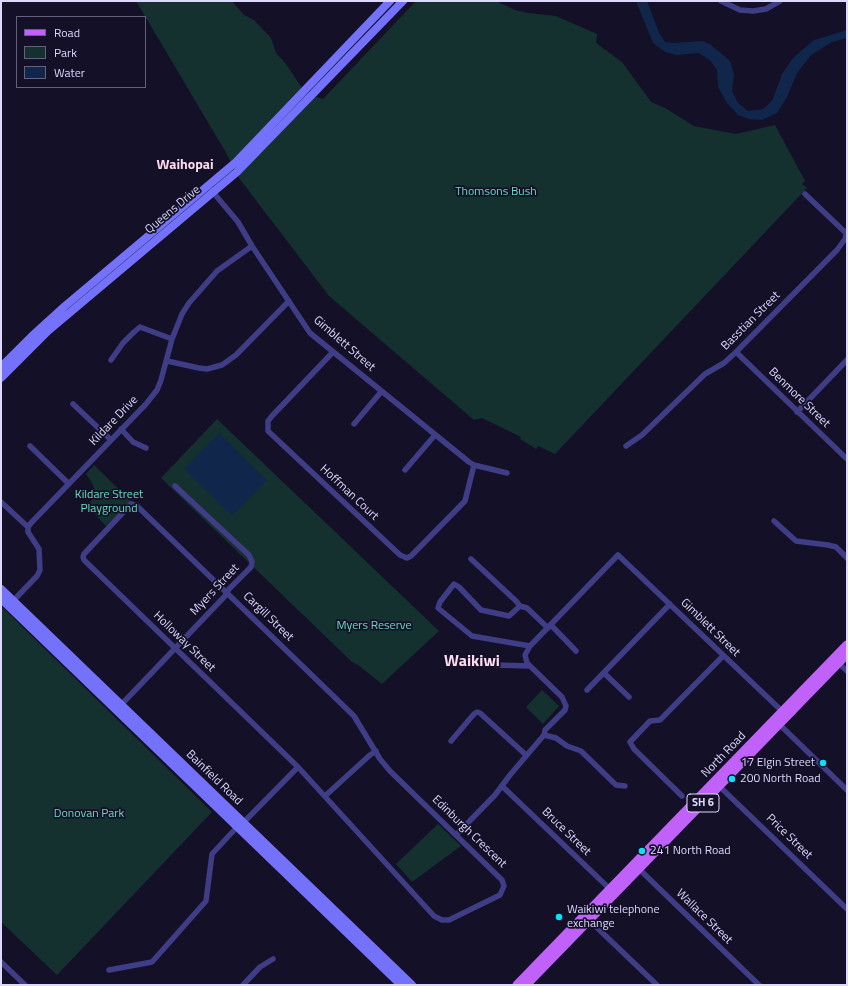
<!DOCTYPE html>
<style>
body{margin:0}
#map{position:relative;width:848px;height:986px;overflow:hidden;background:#141027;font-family:"Titillium Web",sans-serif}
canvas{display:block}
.frame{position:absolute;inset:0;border:2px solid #dcd8fe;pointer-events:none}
.legend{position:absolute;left:16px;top:16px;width:130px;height:72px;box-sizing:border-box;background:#141027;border:1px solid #64607d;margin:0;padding:5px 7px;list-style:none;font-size:12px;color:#dcd8fe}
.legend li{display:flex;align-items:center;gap:8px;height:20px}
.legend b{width:20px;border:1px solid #64607d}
</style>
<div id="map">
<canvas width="848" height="986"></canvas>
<div class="frame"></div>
<ul class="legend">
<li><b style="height:5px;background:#c062fa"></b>Road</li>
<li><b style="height:11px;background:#143130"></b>Park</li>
<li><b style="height:11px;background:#10274b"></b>Water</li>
</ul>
</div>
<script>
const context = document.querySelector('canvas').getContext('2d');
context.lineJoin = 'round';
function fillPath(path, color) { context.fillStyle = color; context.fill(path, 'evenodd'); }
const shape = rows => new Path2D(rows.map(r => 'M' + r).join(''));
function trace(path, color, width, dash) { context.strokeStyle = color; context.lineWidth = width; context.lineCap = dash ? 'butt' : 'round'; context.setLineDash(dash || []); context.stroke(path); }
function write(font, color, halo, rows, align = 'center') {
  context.font = font + ' "Titillium Web",sans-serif'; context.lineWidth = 3.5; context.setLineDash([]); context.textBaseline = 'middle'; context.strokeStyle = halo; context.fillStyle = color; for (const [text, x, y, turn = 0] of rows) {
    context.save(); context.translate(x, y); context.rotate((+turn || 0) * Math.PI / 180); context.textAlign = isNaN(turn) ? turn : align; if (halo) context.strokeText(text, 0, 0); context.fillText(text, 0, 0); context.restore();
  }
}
fillPath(shape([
 [136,1,232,1,244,15,254,20,271,38,276,53,286,64,306,94,323,99,416,1,496,1,515,10,528,13,556,16,597,34,596,43,622,62,651,102,665,108,694,126,736,134,775,125,805,181,802,184,807,188,555,454,538,446,536,449,520,439,521,437,482,418,474,420,329,296,239,178,225,151],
 [217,419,439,631,382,684,358,665,352,662,161,478],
 [94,465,131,501,106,526,87,506,96,494,92,483,86,474],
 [1,606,212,812,57,975,1,922],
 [542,690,559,706,543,724,526,707],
 [438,824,461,846,412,882,396,864]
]), '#143130');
fillPath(shape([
 [636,1,647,1,659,33,665,42,673,43,703,41,711,45,730,61,734,74,732,91,738,103,748,111,763,109,772,101,782,74,793,58,814,40,847,30,847,38,832,42,811,55,797,73,787,97,777,113,762,120,749,119,738,115,727,103,718,87,717,70,710,60,698,53,677,55,665,52,653,43],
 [219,433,267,480,232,516,184,469]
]), '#10274b');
trace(shape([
 [721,1,740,10,753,11,766,9,780,1],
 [212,191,238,222,252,246,310,333,469,462,474,465,507,473],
 [805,194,847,234],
 [333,352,272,416,268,421,268,431,400,555,407,558,411,556,465,501,474,465],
 [736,352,847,459],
 [111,360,123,343,134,332,140,327,172,339],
 [167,361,199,368,207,369,222,365,236,355,289,301],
 [73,404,111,440],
 [797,412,847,360],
 [354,424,381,392],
 [121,429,133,442,146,448],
 [30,446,69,484],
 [626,446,642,435,705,374,724,363,736,352,837,250,845,239,847,231],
 [405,470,435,435],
 [1,502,28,527],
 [131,504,136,505,354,716,380,759,390,771,502,880,504,886,500,895,449,920,442,920,434,916,298,767,84,560,83,557,84,554,131,504],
 [774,521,796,541,828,545,836,547,847,558],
 [471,559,516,601,520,606,527,608,548,628],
 [11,603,37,576,40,570,39,549,28,532,28,527,31,523,146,404,157,390,161,380,172,339,182,314,189,303,217,271,252,246],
 [520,606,509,616,481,610,459,587,454,584,440,602,438,608,472,636,530,646],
 [551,625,576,651],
 [837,662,847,671],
 [497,665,530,666],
 [604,673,629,697],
 [587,690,670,604],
 [119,707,225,596,229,589,251,567,252,562,249,555,175,486],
 [777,722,847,790],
 [544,735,556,738,567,746,581,751,616,785,625,786],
 [451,741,474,714,477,712,480,713,526,755],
 [717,784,847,909],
 [502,786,612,891],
 [325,796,370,755,376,751],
 [682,796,634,749,630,742,650,721,660,720,662,718,723,656],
 [456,835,495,795,510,775,544,735,545,730,565,710,566,706,562,697,527,663,525,655,530,646,618,555,784,713],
 [637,867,759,985],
 [588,919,657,985],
 [1,962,25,985],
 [109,970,152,962,206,901,212,854,237,827,243,823,298,767],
 [243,985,260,967,273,959]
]), '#3f3d85', 5.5);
trace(shape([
 [1,367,32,336,65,306,236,162,390,1],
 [1,378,48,331,237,172,403,1],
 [1,589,412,985],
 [1,599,401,985]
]), '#7472fb', 8);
trace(shape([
 [517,985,847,645],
 [526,985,847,654]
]), '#c062fa', 9);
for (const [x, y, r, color] of [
 [823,763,4,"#0ae2f8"],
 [732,779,4,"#0ae2f8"],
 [642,851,4,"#0ae2f8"],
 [559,917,4,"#0ae2f8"]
]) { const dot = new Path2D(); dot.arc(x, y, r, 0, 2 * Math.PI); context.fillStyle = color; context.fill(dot); trace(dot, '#141027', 1.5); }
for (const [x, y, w] of [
 [703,803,32]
]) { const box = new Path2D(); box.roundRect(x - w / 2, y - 9, w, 18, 3); context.fillStyle = '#141027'; context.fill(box); trace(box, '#dcd8fe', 1); }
write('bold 11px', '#dcd8fe', null, [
 ["SH 6",703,803]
]);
write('12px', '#65ddbe', '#141027', [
 ["Thomsons Bush",496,192],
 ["Kildare Street",109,495],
 ["Playground",109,509],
 ["Myers Reserve",374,626],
 ["Donovan Park",89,814]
]);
write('12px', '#dcd8fe', '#141027', [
 ["Queens Drive",173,210,-40],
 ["Basstian Street",751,321,-45],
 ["Gimblett Street",344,344,41],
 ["Benmore Street",799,398,44],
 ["Kildare Drive",114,421,-46],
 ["Hoffman Court",349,493,43],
 ["Myers Street",215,590,-47],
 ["Cargill Street",268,617,44],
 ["Gimblett Street",710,628,44],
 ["Holloway Street",184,642,44],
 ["North Road",724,755,-46],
 ["Bainfield Road",214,778,44],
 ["Edinburgh Crescent",469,832,44],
 ["Bruce Street",566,832,44],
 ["Price Street",789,837,44],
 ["Wallace Street",704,917,44]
]);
write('12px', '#dcd8fe', '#141027', [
 ["17 Elgin Street",815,763,"right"],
 ["200 North Road",740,779],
 ["241 North Road",650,851],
 ["Waikiwi telephone",567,910],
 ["exchange",567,924]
], 'left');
write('bold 14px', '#fedaf1', '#141027', [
 ["Waihopai",185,166]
]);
write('bold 16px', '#fedaf1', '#141027', [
 ["Waikiwi",472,662]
]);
</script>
